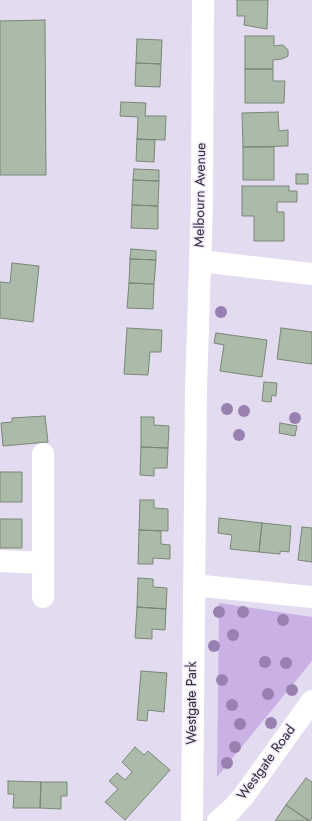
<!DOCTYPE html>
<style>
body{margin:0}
canvas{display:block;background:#e3dbef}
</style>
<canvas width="312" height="821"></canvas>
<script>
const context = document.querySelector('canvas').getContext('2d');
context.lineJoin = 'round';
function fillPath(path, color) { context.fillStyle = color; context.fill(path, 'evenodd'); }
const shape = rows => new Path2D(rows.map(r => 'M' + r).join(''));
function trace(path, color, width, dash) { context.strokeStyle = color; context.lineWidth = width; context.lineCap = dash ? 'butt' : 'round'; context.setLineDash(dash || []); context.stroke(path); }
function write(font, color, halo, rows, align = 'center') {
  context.font = font + ' Jost,sans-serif'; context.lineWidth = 3; context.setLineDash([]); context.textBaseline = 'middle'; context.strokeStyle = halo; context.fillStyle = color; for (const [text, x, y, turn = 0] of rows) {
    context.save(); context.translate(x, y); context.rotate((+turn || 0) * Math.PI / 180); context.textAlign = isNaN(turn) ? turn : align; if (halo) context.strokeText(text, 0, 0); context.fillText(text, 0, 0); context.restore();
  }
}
fillPath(shape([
 [219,603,312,617,312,661,217,777]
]), '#c9b1e6');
const building = shape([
 [237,0,268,0,267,29,244,25,245,16,237,16,237,0],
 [45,20,46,175,0,175,0,21,45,20],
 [245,36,274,36,274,46,283,45,288,50,288,56,282,59,273,60,273,69,245,69,245,36],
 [137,39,162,40,161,64,136,63,137,39],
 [136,63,161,64,160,87,135,86,136,63],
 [245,69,273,69,273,81,285,81,284,103,245,103,245,69],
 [121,102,146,103,145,116,166,116,165,140,137,139,138,117,120,116,121,102],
 [278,112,279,131,288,130,288,146,243,147,242,113,278,112],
 [137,139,155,140,154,162,136,161,137,139],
 [243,147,274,147,274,180,243,180,243,147],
 [134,169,159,170,159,181,133,180,134,169],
 [296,174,308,174,308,184,296,184,296,174],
 [133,180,159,181,158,206,132,205,133,180],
 [242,186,289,186,289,191,297,191,297,202,277,202,277,212,284,212,284,241,254,241,254,216,242,216,242,186],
 [132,205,158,206,158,229,131,228,132,205],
 [131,249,156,251,156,260,130,259,131,249],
 [130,259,156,260,154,284,129,283,130,259],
 [12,263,39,266,33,322,0,318,0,282,10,283,12,263],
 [129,283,154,284,153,309,127,308,129,283],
 [127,328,162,330,161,352,150,352,148,375,124,374,127,328],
 [281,328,312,332,312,364,277,359,281,328],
 [216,333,267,340,262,377,220,371,224,345,214,343,216,333],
 [264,382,277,383,276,396,272,395,271,402,262,401,264,382],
 [45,416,48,442,3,446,1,423,12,422,12,418,45,416],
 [141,417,154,417,154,425,169,426,168,448,141,447,141,417],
 [280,423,297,426,295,436,279,433,280,423],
 [141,447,168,448,167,468,154,468,154,476,140,475,141,447],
 [0,472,22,472,22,502,0,502,0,472],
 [140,500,154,500,154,508,168,509,168,531,139,530,140,500],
 [219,518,262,523,259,552,230,549,232,535,218,533,219,518],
 [0,519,22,519,22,548,0,548,0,519],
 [262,523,291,526,289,552,280,551,280,554,259,552,262,523],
 [302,527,312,528,312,562,298,560,302,527],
 [139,530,161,531,161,544,170,545,170,559,153,558,153,564,138,564,139,530],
 [138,578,153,579,153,587,167,588,166,609,137,607,138,578],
 [137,607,166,609,165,630,152,629,152,639,135,638,137,607],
 [141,671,167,673,164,712,148,710,147,721,137,720,141,671],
 [135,747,144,755,148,751,170,770,125,820,105,802,118,789,109,781,117,773,125,780,132,772,122,762,135,747],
 [306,778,312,782,312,818,310,821,286,805,306,778],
 [8,781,41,782,40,808,13,808,14,794,8,794,8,781],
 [41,782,67,782,67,796,61,796,61,809,40,808,41,782],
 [286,805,309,821,275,821,286,805]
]);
fillPath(building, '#abbaa9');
trace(building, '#798777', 1);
trace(shape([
 [200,261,312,274],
 [0,561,43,563],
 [194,585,312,597],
 [43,597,43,454],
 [192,821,196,391,202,201,203,0],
 [218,821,231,810,243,797,312,701]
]), '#fff', 22);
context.fillStyle = '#9881b1';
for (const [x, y] of [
 [221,312],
 [227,409],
 [244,411],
 [295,418],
 [239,435],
 [219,612],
 [243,612],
 [283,620],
 [233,635],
 [214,646],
 [265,662],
 [286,663],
 [222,680],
 [292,690],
 [268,694],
 [232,705],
 [271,723],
 [240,724],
 [235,747],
 [227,763]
]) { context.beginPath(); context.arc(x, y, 6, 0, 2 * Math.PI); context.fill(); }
write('14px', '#312e36', '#f1e8fc', [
 ["Melbourn Avenue",201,195,-89],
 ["Westgate Park",193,703,-90],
 ["Westgate Road",267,763,-54]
]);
</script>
